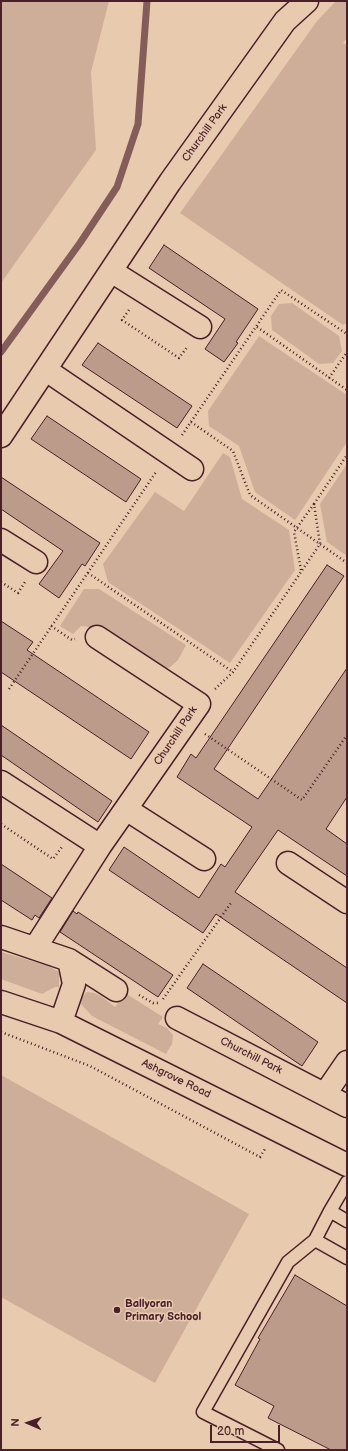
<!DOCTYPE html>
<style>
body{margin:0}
#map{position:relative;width:348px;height:1451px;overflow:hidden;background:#e8caae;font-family:"Balsamiq Sans",sans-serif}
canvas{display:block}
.frame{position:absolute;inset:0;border:2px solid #4a1f2b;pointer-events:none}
.north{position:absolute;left:8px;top:1403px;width:40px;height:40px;-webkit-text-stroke:3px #e8caae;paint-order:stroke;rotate:272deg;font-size:11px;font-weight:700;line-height:16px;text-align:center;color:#4a1f2b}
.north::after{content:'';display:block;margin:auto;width:14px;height:18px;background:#4a1f2b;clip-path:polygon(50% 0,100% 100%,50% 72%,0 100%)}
.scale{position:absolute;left:210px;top:1425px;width:70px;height:18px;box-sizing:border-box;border:2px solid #4a1f2b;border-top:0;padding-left:5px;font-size:12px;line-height:14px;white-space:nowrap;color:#4a1f2b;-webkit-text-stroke:3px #e8caae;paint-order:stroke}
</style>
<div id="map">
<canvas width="348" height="1451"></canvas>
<div class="frame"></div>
<div class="north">N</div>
<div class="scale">20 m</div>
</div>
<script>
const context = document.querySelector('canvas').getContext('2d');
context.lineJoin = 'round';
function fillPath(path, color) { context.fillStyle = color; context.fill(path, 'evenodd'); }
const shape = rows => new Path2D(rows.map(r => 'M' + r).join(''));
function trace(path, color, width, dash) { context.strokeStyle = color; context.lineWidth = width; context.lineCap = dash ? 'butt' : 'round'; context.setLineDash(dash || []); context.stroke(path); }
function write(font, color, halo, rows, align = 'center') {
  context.font = font + ' "Balsamiq Sans",sans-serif'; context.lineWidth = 3; context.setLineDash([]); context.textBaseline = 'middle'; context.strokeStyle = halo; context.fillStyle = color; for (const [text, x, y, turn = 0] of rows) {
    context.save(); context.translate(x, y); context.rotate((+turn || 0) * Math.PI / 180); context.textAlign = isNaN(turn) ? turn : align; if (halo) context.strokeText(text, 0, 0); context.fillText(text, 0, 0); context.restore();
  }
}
fillPath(shape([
 [1,1,109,1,91,72,96,150,1,283],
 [336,1,347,1,347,38,343,43,347,45,347,323,343,325,180,213,317,21],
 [292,303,339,336,342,351,333,363,319,364,272,330,271,316,279,304],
 [259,336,347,395,347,442,295,520,255,492,239,446,209,426,208,411],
 [223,453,230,457,242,499,289,530,295,570,230,663,108,582,103,564,155,492,184,511],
 [347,464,347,556,327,542,320,504],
 [84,589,99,589,186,645,178,660,169,668,154,665,99,628,81,626,73,634,60,626],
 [1,952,48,966,59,972,59,987,55,987,42,994,1,979],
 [87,992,94,993,101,996,115,1007,125,993,163,1017,158,1024,167,1028,173,1035,172,1044,166,1054,92,1016,80,1003,82,997],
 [1,1075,249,1214,155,1383,1,1297]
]), '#cfae99');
trace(shape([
 [1,352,80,243,117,187,138,124,147,1]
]), '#845d5a', 7);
const building = shape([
 [164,245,258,309,236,342,238,343,224,362,205,349,225,319,149,268,164,245],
 [98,343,192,406,177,428,82,365,98,343],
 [47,416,141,479,126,502,31,439,47,416],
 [1,477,100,543,85,566,82,564,59,598,39,584,63,551,1,509,1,477],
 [327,565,344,576,214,769,258,799,347,668,347,797,326,829,347,844,347,876,278,830,235,892,347,968,347,1003,216,914,203,933,109,870,124,847,199,898,221,864,225,867,252,827,177,777,191,754,196,758,327,565],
 [1,621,33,642,27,650,149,732,131,759,1,672,1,621],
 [1,725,112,801,98,822,1,755,1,725],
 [1,864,52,898,39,918,35,915,32,920,1,900,1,864],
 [73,911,77,914,78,912,173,975,158,997,60,932,73,911],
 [203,964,318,1042,302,1066,187,988,203,964],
 [295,1275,347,1306,347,1450,331,1450,268,1418,274,1406,235,1385,260,1339,258,1338,295,1275]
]);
fillPath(building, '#bc9b8a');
trace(building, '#4a1f2b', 1);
const lane = shape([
 [347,1182,330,1211,347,1221],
 [330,1211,315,1240,347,1258],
 [278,1450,203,1412,288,1262,315,1240]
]);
const street = shape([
 [111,271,200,327],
 [46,370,192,469],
 [1,436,170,182,285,21,307,1],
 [1,540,36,562],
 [1,782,100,846],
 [126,809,204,859],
 [288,863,347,902],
 [1,937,69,960,74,984,61,1022],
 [35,948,100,846,199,704,97,637],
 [69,960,116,990],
 [1,1002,61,1022,347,1165],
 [177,1018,347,1106],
 [325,1094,347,1062]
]);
trace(lane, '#4a1f2b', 15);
trace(street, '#4a1f2b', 25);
trace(shape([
 [129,310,122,320,179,358,188,346],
 [257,327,347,390],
 [329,378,347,352],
 [191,422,233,451,250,495,347,563],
 [182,435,281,290,347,334],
 [301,570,294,532,314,504],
 [88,573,233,672],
 [1,582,18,593,25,582],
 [51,626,72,640,75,639],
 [9,689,156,472],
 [215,689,233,672,320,544,314,504,347,455],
 [205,734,302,800,347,735],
 [1,824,53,859,62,847],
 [139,995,153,1003,159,1003],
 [163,999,231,903],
 [1,1032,90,1066,260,1157,265,1149]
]), '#4a1f2b', 2.5, [1, 3]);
trace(lane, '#e8caae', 12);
trace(street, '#e8caae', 22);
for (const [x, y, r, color] of [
 [117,1310,4,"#4a1f2b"]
]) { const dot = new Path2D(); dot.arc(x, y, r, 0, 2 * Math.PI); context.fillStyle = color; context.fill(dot); trace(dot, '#e8caae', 1.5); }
write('11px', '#4a1f2b', '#e8caae', [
 ["Churchill Park",205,133,-54],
 ["Churchill Park",176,736,-56],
 ["Churchill Park",251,1056,27],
 ["Ashgrove Road",176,1079,26]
]);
write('bold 11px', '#4a1f2b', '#e8caae', [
 ["Ballyoran",125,1304],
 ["Primary School",125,1317]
], 'left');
</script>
